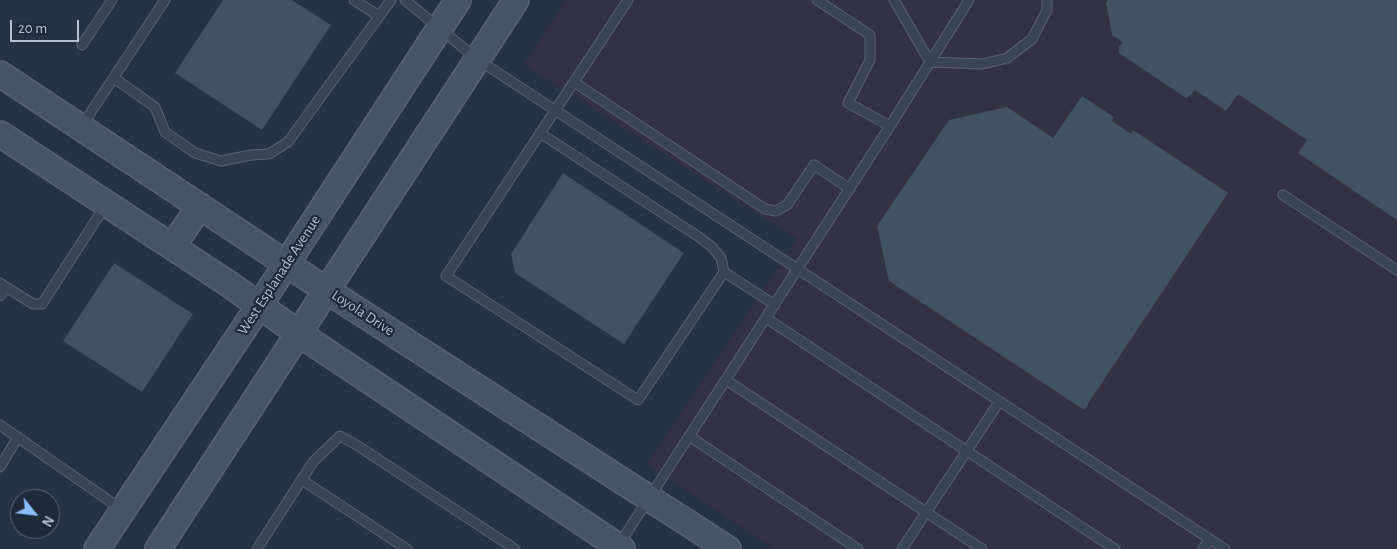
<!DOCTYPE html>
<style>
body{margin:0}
#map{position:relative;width:1397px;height:549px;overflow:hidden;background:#253343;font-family:"Alegreya Sans",sans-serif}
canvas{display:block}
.north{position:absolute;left:10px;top:489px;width:50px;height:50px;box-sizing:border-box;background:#1e2a38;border:1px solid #5b6673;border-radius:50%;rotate:119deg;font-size:14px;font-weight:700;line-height:20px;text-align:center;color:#b6c0cc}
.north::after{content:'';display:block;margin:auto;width:18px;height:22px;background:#8abdfd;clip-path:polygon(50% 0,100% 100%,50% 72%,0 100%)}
.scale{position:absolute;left:10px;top:20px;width:69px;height:22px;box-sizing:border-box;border:2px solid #b6c0cc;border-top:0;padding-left:6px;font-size:15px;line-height:18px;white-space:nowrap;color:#b6c0cc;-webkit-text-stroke:4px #1e2a38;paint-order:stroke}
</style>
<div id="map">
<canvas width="1397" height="549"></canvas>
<div class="north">N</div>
<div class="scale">20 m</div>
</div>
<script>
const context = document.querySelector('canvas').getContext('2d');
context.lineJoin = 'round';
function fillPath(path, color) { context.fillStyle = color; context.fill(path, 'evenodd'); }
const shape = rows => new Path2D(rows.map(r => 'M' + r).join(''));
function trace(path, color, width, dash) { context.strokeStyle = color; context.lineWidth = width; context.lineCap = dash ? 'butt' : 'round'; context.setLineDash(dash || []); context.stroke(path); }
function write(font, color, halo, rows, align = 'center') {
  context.font = font + ' "Alegreya Sans",sans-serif'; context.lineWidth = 4.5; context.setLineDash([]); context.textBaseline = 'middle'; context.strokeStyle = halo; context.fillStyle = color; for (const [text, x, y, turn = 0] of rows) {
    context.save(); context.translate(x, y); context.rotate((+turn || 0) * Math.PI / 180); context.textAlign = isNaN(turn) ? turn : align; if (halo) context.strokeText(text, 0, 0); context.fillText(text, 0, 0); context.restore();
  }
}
fillPath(shape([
 [566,0,1397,0,1397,549,773,549,647,464,797,239,524,64]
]), '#333243');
fillPath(shape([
 [223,0,292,0,331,25,262,130,175,73],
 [1108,0,1397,0,1397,220,1298,153,1307,140,1238,94,1226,111,1195,90,1191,95,1186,98,1119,53,1119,47,1123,42,1112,35,1106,2],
 [1082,96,1114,117,1112,121,1131,134,1133,130,1228,193,1084,410,889,281,877,226,949,120,1007,107,1053,138],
 [563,173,684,253,624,344,515,273,511,254],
 [114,263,193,314,142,392,63,341]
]), '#415262');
const lane = shape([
 [354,0,379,16],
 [405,0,477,59,1225,549],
 [628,0,446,276,638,400,724,272,775,305],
 [817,0,870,35,870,60,848,103,890,126],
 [894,0,930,62,983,64,1007,58,1032,39,1047,10,1047,0],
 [82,45,112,0],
 [114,78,155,107,165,132,195,153,221,161,251,155,269,154,288,142,391,0],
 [574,82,765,209,776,211,787,205,814,165,850,189],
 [81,127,165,0],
 [540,133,699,237,712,247,721,258,724,272],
 [1283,195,1397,270],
 [0,283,6,287,0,296],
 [6,287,33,304,42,304,105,206],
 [766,318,1115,549],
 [726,380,982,549],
 [0,425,121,509],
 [689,436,858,549],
 [0,467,18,437],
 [302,480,407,549],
 [618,546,890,126,969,0],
 [257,549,313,462,340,436,355,444,515,549],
 [902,549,999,402],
 [1203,549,1209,539]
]);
const secondary = shape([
 [0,74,326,290,728,549],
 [0,134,226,282,298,333,622,549],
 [172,247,200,206],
 [97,549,259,306,458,0],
 [158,549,516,0]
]);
trace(lane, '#576370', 11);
trace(secondary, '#576370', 28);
trace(lane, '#394552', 9);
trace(secondary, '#475466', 25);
write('15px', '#b6c0cc', '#1e2a38', [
 ["West Esplanade Avenue",279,275,-57],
 ["Loyola Drive",363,313,33]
]);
</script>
